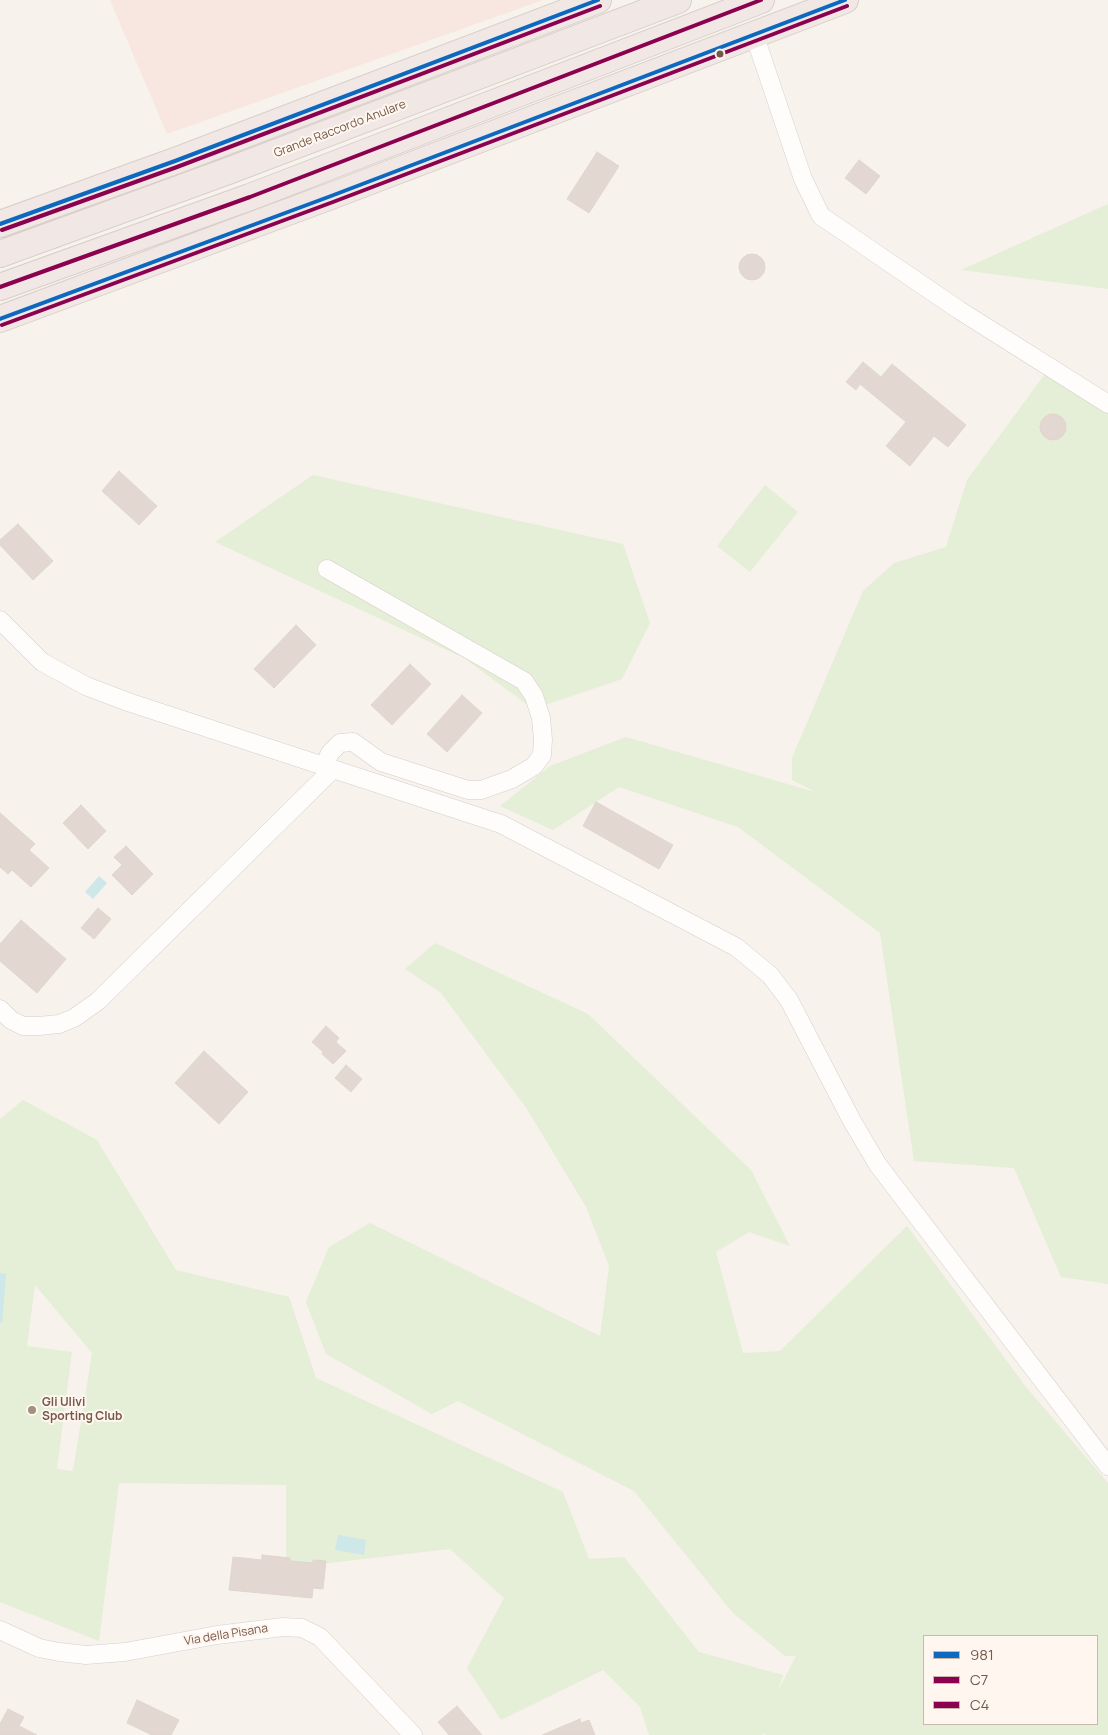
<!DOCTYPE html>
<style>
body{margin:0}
#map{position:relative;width:1108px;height:1735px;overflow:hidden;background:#f7f2ec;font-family:Manrope,sans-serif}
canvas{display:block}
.legend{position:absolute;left:923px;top:1635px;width:175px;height:90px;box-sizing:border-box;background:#fff7ef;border:1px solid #c8b8ae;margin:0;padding:6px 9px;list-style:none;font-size:15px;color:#76594c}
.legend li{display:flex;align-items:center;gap:10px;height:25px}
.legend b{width:25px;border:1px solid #c8b8ae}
</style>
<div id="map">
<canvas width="1108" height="1735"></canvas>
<ul class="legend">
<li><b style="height:6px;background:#0c69bf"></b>981</li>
<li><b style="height:6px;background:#8b004f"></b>C7</li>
<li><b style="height:6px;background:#8b004f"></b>C4</li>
</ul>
</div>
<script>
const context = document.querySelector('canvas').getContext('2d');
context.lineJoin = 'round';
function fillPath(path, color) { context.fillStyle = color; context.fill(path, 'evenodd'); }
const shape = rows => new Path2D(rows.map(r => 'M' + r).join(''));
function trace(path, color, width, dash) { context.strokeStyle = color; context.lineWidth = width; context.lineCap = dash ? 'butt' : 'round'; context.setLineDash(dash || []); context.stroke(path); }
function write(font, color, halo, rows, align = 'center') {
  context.font = font + ' Manrope,sans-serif'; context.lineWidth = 4; context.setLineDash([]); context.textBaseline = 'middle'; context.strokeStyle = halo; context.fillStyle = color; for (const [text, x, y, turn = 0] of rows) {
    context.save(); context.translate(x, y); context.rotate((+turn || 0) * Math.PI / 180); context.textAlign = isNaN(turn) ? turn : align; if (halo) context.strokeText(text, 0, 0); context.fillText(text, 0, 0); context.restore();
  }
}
fillPath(shape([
 [110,0,543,0,167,134]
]), '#f7e7e0');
fillPath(shape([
 [1108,204,1108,289,961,270],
 [1045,374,1108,412,1108,1284,1061,1277,1014,1168,914,1161,880,933,738,827,619,787,553,830,500,806,550,766,626,737,815,792,792,780,792,758,863,591,894,563,946,547,967,480],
 [313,475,623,544,650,623,622,679,533,709,464,658,215,542],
 [765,485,798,512,750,572,717,546],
 [435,943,588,1014,751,1170,790,1246,749,1232,716,1252,743,1353,780,1351,907,1226,1026,1387,1108,1483,1108,1735,766,1735,763,1733,762,1735,649,1735,640,1707,603,1670,501,1720,467,1668,504,1598,450,1549,286,1568,286,1485,119,1483,99,1641,0,1602,0,1119,23,1100,97,1140,176,1270,289,1297,316,1378,563,1492,589,1559,624,1557,699,1652,783,1675,778,1691,796,1656,785,1656,733,1613,634,1491,458,1401,432,1414,326,1354,306,1302,329,1247,370,1223,600,1336,609,1266,586,1207,527,1109,441,993,405,969],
 [35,1285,92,1353,73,1471,57,1469,72,1352,27,1346],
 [924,1636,1097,1636,1097,1724,924,1724]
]), '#e5eed7');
fillPath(shape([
 [99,876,107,883,93,899,85,892],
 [0,1273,6,1274,2,1323,0,1323],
 [338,1535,366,1540,364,1555,335,1550]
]), '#cee7e8');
const building = shape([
 [597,152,619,166,589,213,567,199,597,152],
 [859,160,880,176,866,194,845,178,859,160],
 '739 267a13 13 0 1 1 26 0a13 13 0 1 1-26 0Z',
 [863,362,881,377,892,364,966,425,948,447,934,436,910,466,886,446,906,422,860,384,856,390,846,382,863,362],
 '1040 427a13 13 0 1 1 26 0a13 13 0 1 1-26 0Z',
 [119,471,157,506,139,525,102,491,119,471],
 [18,524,53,561,33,580,0,545,0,540,18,524],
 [296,625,316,645,274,688,254,669,296,625],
 [410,664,431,684,392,725,371,705,410,664],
 [462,695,482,713,447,752,427,734,462,695],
 [596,802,673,845,659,869,583,826,596,802],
 [81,805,106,831,88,849,63,823,81,805],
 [0,813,35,844,29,850,49,868,31,887,12,870,8,874,0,867,0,813],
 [126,846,153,874,132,895,112,875,122,865,114,857,126,846],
 [98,908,111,919,94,939,81,928,98,908],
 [21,920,66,959,37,993,0,961,0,944,21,920],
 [326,1026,339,1038,336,1042,346,1051,333,1064,322,1054,323,1052,312,1042,326,1026],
 [204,1051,248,1092,219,1124,175,1083,204,1051],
 [346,1065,362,1079,351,1092,335,1078,346,1065],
 [262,1555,290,1558,290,1561,313,1563,313,1560,326,1561,323,1589,313,1588,312,1598,229,1590,233,1557,262,1560,262,1555],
 [137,1700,179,1720,171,1735,152,1735,127,1723,137,1700],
 [457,1706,482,1735,449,1735,438,1722,457,1706],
 [8,1709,24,1717,19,1726,37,1735,0,1735,0,1724,8,1709],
 [580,1719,581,1723,589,1720,595,1735,542,1735,580,1719]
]);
fillPath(building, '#e2d8d1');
trace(building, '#e0d5ce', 1);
const minor = shape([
 [754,34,803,179,821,216,959,310,1108,404],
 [0,620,42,662,86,686,128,702,501,824,736,947,770,975,789,1000,852,1121,878,1165,1108,1466],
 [324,766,330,753,340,743,353,742,381,762,468,790,481,790,512,779,534,766,542,755,543,739,541,718,534,696,524,681,327,569],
 [0,1009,11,1020,23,1026,39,1026,59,1024,74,1018,98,1001,333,769],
 [0,1630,39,1648,59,1652,86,1655,125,1652,217,1635,283,1627,302,1628,320,1637,413,1735]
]);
const highway = shape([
 [0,224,175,161,598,0],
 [0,254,228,171,678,0],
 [0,287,250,197,761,0],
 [0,319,331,196,845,0]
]);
trace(minor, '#d6cec8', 19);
trace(highway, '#d8cfca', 28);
trace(minor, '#fefdfc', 18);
trace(highway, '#f1e8e5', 26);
trace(shape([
 [0,224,175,161,598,0],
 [0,319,331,196,845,0]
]), '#0c69bf', 4);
trace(shape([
 [2,230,177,167,600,6],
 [2,325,333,202,847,6]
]), '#8b004f', 4);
trace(shape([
 [0,287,250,197,761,0]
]), '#8b004f', 4);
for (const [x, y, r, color] of [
 [720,54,4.5,"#76594c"],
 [32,1410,5,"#a38f84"]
]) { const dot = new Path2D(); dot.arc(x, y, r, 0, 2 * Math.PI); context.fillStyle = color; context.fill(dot); trace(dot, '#fff7ef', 2); }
write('12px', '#76594c', '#fff7ef', [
 ["Grande Raccordo Anulare",340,129,-21],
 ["Via della Pisana",226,1635,-9]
]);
write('bold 12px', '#76594c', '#fff7ef', [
 ["Gli Ulivi",42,1403],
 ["Sporting Club",42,1417]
], 'left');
</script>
